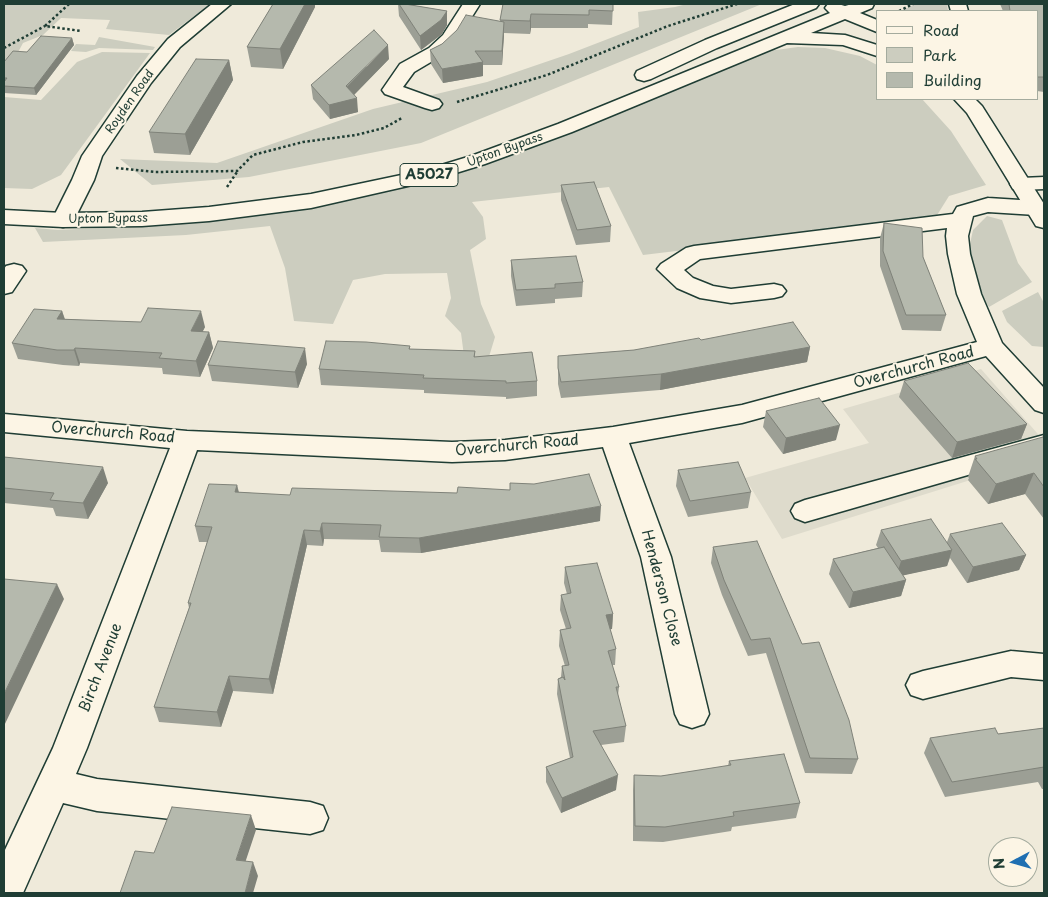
<!DOCTYPE html>
<style>
body{margin:0}
#map{position:relative;width:1048px;height:897px;overflow:hidden;background:#efeada;font-family:"Playpen Sans",sans-serif}
canvas{display:block}
.frame{position:absolute;inset:0;border:5px solid #1f3d34;pointer-events:none}
.legend{position:absolute;left:876px;top:10px;width:162px;height:90px;box-sizing:border-box;background:#fcf5e5;border:1px solid #a4ab9e;margin:0;padding:6px 9px;list-style:none;font-size:15px;color:#1f3d34}
.legend li{display:flex;align-items:center;gap:10px;height:25px}
.legend b{width:25px;border:1px solid #a4ab9e}
.north{position:absolute;left:988px;top:837px;width:50px;height:50px;box-sizing:border-box;background:#fcf5e5;border:1px solid #a4ab9e;border-radius:50%;rotate:264deg;font-size:14px;font-weight:700;line-height:20px;text-align:center;color:#1f3d34}
.north::after{content:'';display:block;margin:auto;width:18px;height:22px;background:#1f6fb2;clip-path:polygon(50% 0,100% 100%,50% 72%,0 100%)}
</style>
<div id="map">
<canvas width="1048" height="897"></canvas>
<div class="frame"></div>
<ul class="legend">
<li><b style="height:6px;background:#fcf5e5"></b>Road</li>
<li><b style="height:14px;background:#cccdbf"></b>Park</li>
<li><b style="height:14px;background:#b5b9ad"></b>Building</li>
</ul>
<div class="north">N</div>
</div>
<script>
const context = document.querySelector('canvas').getContext('2d');
context.lineJoin = 'round';
function fillPath(path, color) { context.fillStyle = color; context.fill(path, 'evenodd'); }
const shape = rows => new Path2D(rows.map(r => 'M' + r).join(''));
function trace(path, color, width, dash) { context.strokeStyle = color; context.lineWidth = width; context.lineCap = dash ? 'butt' : 'round'; context.setLineDash(dash || []); context.stroke(path); }
function write(font, color, halo, rows, align = 'center') {
  context.font = font + ' "Playpen Sans",sans-serif'; context.lineWidth = 4; context.setLineDash([]); context.textBaseline = 'middle'; context.strokeStyle = halo; context.fillStyle = color; for (const [text, x, y, turn = 0] of rows) {
    context.save(); context.translate(x, y); context.rotate((+turn || 0) * Math.PI / 180); context.textAlign = isNaN(turn) ? turn : align; if (halo) context.strokeText(text, 0, 0); context.fillText(text, 0, 0); context.restore();
  }
}
fillPath(shape([
 [981,369,1044,441,1044,457,782,539,745,478,869,443,843,409]
]), '#dedbcc');
fillPath(shape([
 [4,4,210,4,169,35,106,29,110,20,61,18,43,35,23,43,15,58,4,71],
 [687,4,762,4,421,143,249,177,152,185,120,159,217,163,373,109,487,82,569,54,639,27,638,12,675,7],
 [916,4,947,4,948,11,903,10],
 [99,37,155,47,153,50,99,48,86,52,71,51,76,44,95,45],
 [798,47,825,48,860,56,877,65,877,99,922,99,951,131,986,185,949,196,934,220,643,255,609,187,472,202,483,217,486,239,470,250,481,304,495,337,488,360,464,356,461,333,445,316,451,298,447,273,385,274,353,280,333,324,294,321,285,268,270,226,186,235,43,242,35,228,58,230,143,226,237,218,335,203,492,162,582,127,769,49,776,50],
 [102,52,150,53,61,175,32,189,4,188,4,97,41,100,77,62],
 [987,216,1002,220,1018,263,1032,282,989,307,975,287,968,253,973,230],
 [1038,292,1044,303,1044,347,1032,346,1007,322,1002,311]
]), '#cccdbf');
const minor = shape([
 [212,4,231,4,180,47,151,83,102,156,94,180,74,220,71,225,63,227,55,225,52,220,72,180,82,156,137,76,168,39,212,4],
 [463,4,480,4,456,42,441,56,414,72,403,87,439,100,442,104,439,108,432,110,425,108,385,94,382,90,400,64,429,48,443,35,463,4],
 [949,4,966,4,968,11,951,11,949,4],
 [1044,177,1044,189,1021,190,1013,189,1010,184,1013,179,1021,178,1044,177],
 [988,198,1036,201,1044,204,1044,213,1036,215,988,212,973,216,968,236,970,254,981,294,1002,343,1044,388,1044,413,1035,410,986,356,742,423,629,443,671,557,709,714,704,724,692,728,680,724,675,714,641,557,603,447,505,460,452,462,197,450,87,748,76,774,97,779,310,802,323,806,328,818,323,830,310,834,97,811,63,803,23,893,4,893,4,852,53,748,170,448,4,432,4,414,187,431,452,442,505,440,613,427,742,405,977,342,957,294,948,254,946,236,947,228,700,259,684,270,693,278,713,286,731,289,774,284,782,286,786,291,782,296,774,298,731,303,700,298,677,288,657,269,661,264,686,248,694,246,953,214,957,207,988,198],
 [14,264,22,266,26,271,12,292,4,294,4,269,6,266,14,264],
 [1044,435,1044,453,805,522,795,518,791,511,795,504,805,500,1044,435],
 [1011,651,1044,654,1044,680,1011,677,923,699,911,695,906,685,911,675,923,671,1011,651]
]);
const major = shape([
 [795,4,819,4,816,8,717,48,651,79,644,81,637,79,635,75,637,71,705,40,795,4],
 [828,4,838,4,845,6,852,4,874,4,872,8,860,13,877,20,877,32,845,19,811,33,845,35,877,45,877,56,843,45,787,43,572,132,485,164,430,181,311,208,209,221,142,226,63,227,4,224,4,210,63,213,142,212,209,207,311,194,425,170,471,156,558,124,830,13,825,8,828,4],
 [954,99,975,99,982,106,1044,204,1044,228,1036,226,967,113,954,99]
]);
trace(minor, '#1f3d34', 3);
trace(major, '#1f3d34', 3);
trace(shape([
 [69,4,45,26,81,31],
 [899,11,913,4],
 [4,48,45,26],
 [457,102,547,75,668,26,737,4],
 [116,168,155,172,237,171,253,155,303,142,356,135,384,128,402,118],
 [227,187,237,172]
]), '#1f3d34', 2.5, [2.5, 2.5]);
fillPath(minor, '#fcf5e5');
fillPath(major, '#fcf5e5');
fillPath(shape([
 [273,4,315,4,315,7,283,69,251,67,247,47],
 [398,4,405,4,447,11,447,25,442,34,421,50,399,16],
 [503,4,613,4,612,25,588,24,588,28,531,28,530,34,504,33,502,65,483,65,483,76,443,83,431,64,430,50,442,44,500,21],
 [1000,4,1044,4,1044,92,1037,91,1037,11,1003,11],
 [72,38,74,45,36,95,4,93,4,62,27,52],
 [389,59,354,95,358,112,330,119,313,99,311,85],
 [229,60,233,80,190,155,154,153,149,132],
 [561,185,611,226,610,242,576,245,561,200],
 [884,223,923,257,946,315,941,331,902,330,880,266,880,238],
 [511,260,583,282,582,297,555,299,555,303,516,306,511,276],
 [62,311,65,319,205,327,202,332,209,332,213,348,200,377,163,374,162,368,80,363,79,366,63,365,18,359,12,343],
 [701,340,810,347,807,362,660,390,561,398,558,384,558,356,634,350],
 [410,346,410,349,475,351,475,357,537,381,537,396,506,399,506,397,424,393,424,390,321,385,319,369],
 [307,364,298,388,212,381,208,365],
 [904,381,1027,424,1021,439,952,458,899,397],
 [766,411,836,440,783,454,763,427],
 [1044,439,1044,519,1025,494,988,504,968,480,969,478,968,477,975,456],
 [4,457,108,483,88,519,56,516,53,508,4,503],
 [678,470,751,492,748,508,688,517,676,486],
 [237,485,239,492,600,521,421,553,381,552,379,540,324,539,323,546,307,545,273,694,233,691,221,727,159,722,154,707,189,608,188,603,207,542,199,542,195,526],
 [881,530,947,542,950,534,1026,555,1019,570,967,583,950,558,947,566,903,575,906,580,901,596,849,608,829,574,833,559,878,548,876,545],
 [713,547,802,644,858,759,852,774,805,773,766,653,748,656,722,595,711,563],
 [565,567,613,614,612,629,610,629,616,649,615,665,612,665,619,687,618,695,626,726,624,742,601,745,616,790,561,813,546,782,546,767,570,758,557,694,558,679,561,677,562,666,565,666,559,646,560,630,566,629,560,610,561,595,567,594,564,583],
 [1044,728,1044,789,1042,789,1038,782,945,797,924,753,930,738,998,734],
 [729,761,800,803,796,818,732,827,731,831,663,842,633,841,633,790,634,775,661,776,728,766]
]), '#9c9f95');
fillPath(shape([
 [305,4,315,4,315,7,283,69,280,49],
 [447,11,447,25,442,34,421,50,420,36],
 [531,14,531,28,530,34,530,21],
 [504,22,504,35,502,65,502,51],
 [72,38,74,45,36,95,34,88],
 [388,45,389,59,349,100,357,98,358,112,330,119,329,105],
 [229,60,233,80,190,155,185,134],
 [483,62,483,76,443,83,442,69],
 [62,311,67,327,57,319],
 [201,311,205,327,195,347,191,331],
 [209,332,213,348,200,377,196,361],
 [810,347,807,362,660,390,661,374],
 [75,348,80,363,79,366,74,350],
 [305,348,307,364,298,388,295,372],
 [1027,424,1021,439,952,458,957,442],
 [840,425,836,440,783,454,786,438],
 [103,467,108,483,88,519,83,503],
 [1034,473,1025,494,988,504,996,484],
 [237,485,240,500,235,492],
 [601,506,600,521,421,553,419,538],
 [322,523,324,539,323,546,320,531],
 [304,530,307,545,273,694,269,679],
 [952,550,947,566,896,577,901,561],
 [1026,555,1019,570,967,583,973,567],
 [906,580,901,596,849,608,853,592],
 [57,584,64,599,4,726,4,694],
 [613,614,612,629,605,630,606,615],
 [229,676,233,691,221,727,217,712],
 [618,775,616,790,561,813,562,798],
 [251,815,256,830,241,875,236,860],
 [253,862,258,876,253,893,245,893]
]), '#7f8279');
const building = shape([
 [273,4,305,4,280,49,247,47,273,4],
 [399,4,405,4,447,11,441,20,420,36,399,4],
 [503,4,613,4,613,11,589,10,589,15,531,14,530,21,500,20,503,4],
 [1009,4,1044,4,1044,77,1037,77,1037,11,1010,11,1009,4],
 [466,15,504,22,502,51,475,51,483,62,442,69,430,50,442,44,457,30,466,15],
 [374,30,388,45,346,86,357,98,329,105,311,85,374,30],
 [41,36,72,38,34,88,4,86,4,82,7,78,4,78,4,62,13,51,27,52,41,36],
 [196,59,229,60,185,134,149,132,196,59],
 [594,182,611,226,577,230,561,185,594,182],
 [884,223,922,228,923,257,946,315,906,315,883,251,884,223],
 [576,256,583,282,555,284,555,288,516,290,511,260,576,256],
 [148,308,201,311,191,331,209,332,196,361,159,358,162,353,75,348,74,350,57,350,12,343,34,309,62,311,57,319,141,322,148,308],
 [793,322,810,347,661,374,561,382,558,368,558,356,634,350,699,338,701,340,793,322],
 [218,341,305,348,295,372,208,365,218,341],
 [326,341,366,342,410,346,409,349,475,351,474,357,532,352,537,381,506,383,506,381,423,378,424,375,319,369,326,341],
 [968,363,1027,424,957,442,904,381,968,363],
 [819,398,840,425,786,438,766,411,819,398],
 [1043,437,1044,439,1044,487,1034,473,996,484,975,459,977,459,975,456,1043,437],
 [4,457,103,467,83,503,50,500,54,493,4,488,4,457],
 [738,462,751,492,690,501,678,470,738,462],
 [589,474,601,506,419,538,379,537,381,525,322,523,320,531,304,530,269,679,229,676,217,712,154,707,191,603,188,603,212,527,195,526,209,484,237,485,235,492,290,495,292,488,457,493,458,487,510,490,510,483,534,484,589,474],
 [931,519,952,550,901,561,881,530,931,519],
 [1002,523,1026,555,973,567,950,534,1002,523],
 [757,541,802,644,819,642,849,720,858,759,810,758,770,638,751,640,724,580,713,547,757,541],
 [884,547,906,580,853,592,833,559,884,547],
 [597,563,613,614,606,615,616,649,608,651,619,687,616,687,626,726,593,731,618,775,562,798,546,767,573,757,558,679,563,677,565,680,562,666,569,665,560,630,571,628,561,595,571,593,565,567,597,563],
 [4,579,57,584,4,694,4,579],
 [995,728,998,734,1044,728,1044,767,952,782,930,738,995,728],
 [784,754,800,803,733,812,734,816,665,827,635,826,634,775,661,776,731,765,729,761,784,754],
 [172,807,251,815,236,860,253,862,245,893,120,893,135,851,154,853,172,807]
]);
fillPath(building, '#b5b9ad');
trace(building, '#7f8279', 1);
write('12px', '#1f3d34', '#fcf5e5', [
 ["Royden Road",130,102,-55],
 ["Upton Bypass",505,150,-20],
 ["Upton Bypass",108,219,-1]
]);
for (const [x, y, w] of [
 [429,175,58]
]) { const box = new Path2D(); box.roundRect(x - w / 2, y - 11.5, w, 23, 4); context.fillStyle = '#fcf5e5'; context.fill(box); trace(box, '#1f3d34', 1); }
write('bold 14px', '#1f3d34', null, [
 ["A5027",429,175]
]);
write('15px', '#1f3d34', '#fcf5e5', [
 ["Overchurch Road",914,368,-15],
 ["Overchurch Road",113,433,5],
 ["Overchurch Road",517,446,-5],
 ["Henderson Close",661,588,75],
 ["Birch Avenue",101,668,-69]
]);
</script>
